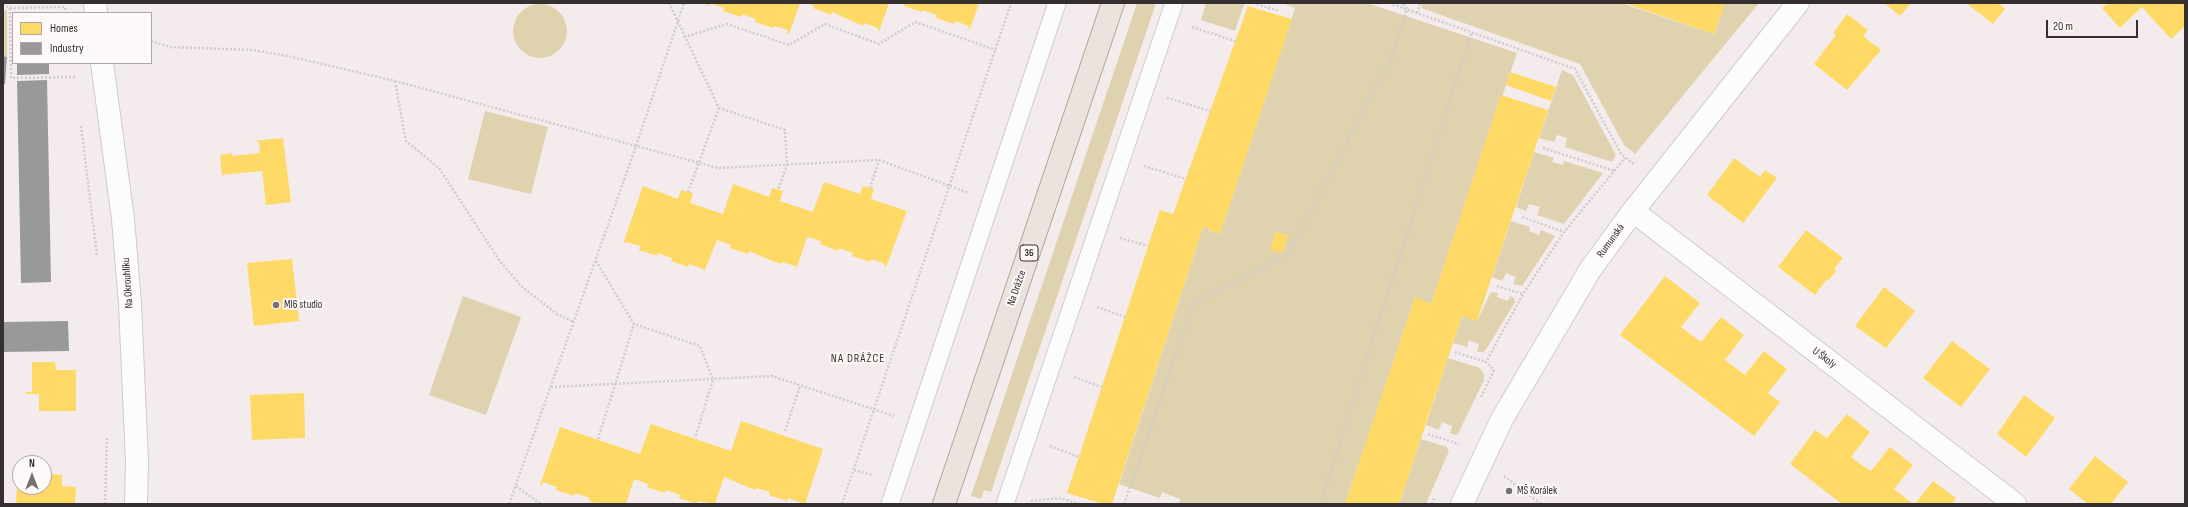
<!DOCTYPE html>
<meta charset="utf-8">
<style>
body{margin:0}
#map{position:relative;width:2188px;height:507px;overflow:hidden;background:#f4ecec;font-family:"Sofia Sans Condensed",sans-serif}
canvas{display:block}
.frame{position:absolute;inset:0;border:4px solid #352f2f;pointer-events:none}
.legend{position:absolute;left:12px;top:12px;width:140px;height:52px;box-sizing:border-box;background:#fef9f8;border:1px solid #aea8a8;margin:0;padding:5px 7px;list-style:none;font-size:12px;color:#352f2f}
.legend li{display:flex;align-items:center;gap:8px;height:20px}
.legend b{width:20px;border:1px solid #aea8a8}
.north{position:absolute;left:12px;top:455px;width:40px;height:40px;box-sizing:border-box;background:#fef9f8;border:1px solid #aea8a8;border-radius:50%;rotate:0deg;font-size:11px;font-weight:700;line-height:16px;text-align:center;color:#352f2f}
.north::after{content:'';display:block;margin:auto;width:14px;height:18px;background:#787171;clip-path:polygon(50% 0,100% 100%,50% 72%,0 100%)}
.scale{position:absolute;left:2046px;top:20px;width:92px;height:18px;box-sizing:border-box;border:2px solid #352f2f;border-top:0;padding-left:5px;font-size:12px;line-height:14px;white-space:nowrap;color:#352f2f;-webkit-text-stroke:3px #fef9f8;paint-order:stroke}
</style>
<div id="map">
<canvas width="2188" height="507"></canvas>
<div class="frame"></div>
<ul class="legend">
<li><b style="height:11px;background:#ffd966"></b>Homes</li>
<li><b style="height:11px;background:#999"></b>Industry</li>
</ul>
<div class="north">N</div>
<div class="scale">20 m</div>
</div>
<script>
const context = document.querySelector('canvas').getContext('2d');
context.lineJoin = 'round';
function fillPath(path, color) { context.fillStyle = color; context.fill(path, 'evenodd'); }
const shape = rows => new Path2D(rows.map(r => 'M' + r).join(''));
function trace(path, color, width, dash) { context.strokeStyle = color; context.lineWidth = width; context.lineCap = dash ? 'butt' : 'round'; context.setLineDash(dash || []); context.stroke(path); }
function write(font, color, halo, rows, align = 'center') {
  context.font = font + ' "Sofia Sans Condensed",sans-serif'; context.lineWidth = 4; context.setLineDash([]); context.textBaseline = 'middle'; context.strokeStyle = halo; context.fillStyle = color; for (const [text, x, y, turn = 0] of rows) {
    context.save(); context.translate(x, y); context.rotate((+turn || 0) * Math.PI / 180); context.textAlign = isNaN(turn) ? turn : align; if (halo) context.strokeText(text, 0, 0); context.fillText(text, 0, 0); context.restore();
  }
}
fillPath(shape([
 [1137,3,1156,3,991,492,984,490,981,499,971,496],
 [1206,3,1244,4,1235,31,1201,20],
 [1282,3,1367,3,1517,53,1431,304,1415,298,1345,504,1179,504,1180,499,1162,492,1160,498,1119,484,1203,227,1220,234,1295,8],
 [1422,3,1621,3,1714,34,1725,3,1759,3,1635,154,1624,145,1580,64,1421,8],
 '513 31a27 27 0 1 1 54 0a27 27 0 1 1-54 0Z',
 [3,9,7,11,7,57,3,56],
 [1562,70,1573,75,1616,155,1612,162,1565,147,1567,138,1557,135,1554,142,1539,138],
 [485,111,548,127,531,194,468,179],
 [1534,152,1554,158,1552,162,1563,165,1564,161,1603,173,1564,224,1537,215,1540,207,1529,204,1526,211,1516,207],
 [1511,221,1530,227,1529,231,1539,235,1541,230,1555,236,1522,286,1513,284,1516,277,1506,273,1502,281,1492,277],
 [1491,292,1498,293,1497,297,1508,301,1510,296,1514,298,1515,302,1487,348,1484,352,1477,352,1479,344,1469,340,1467,347,1453,343,1462,316,1477,321],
 [463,296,521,317,486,415,429,395],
 [1448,358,1480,368,1484,375,1484,380,1458,434,1456,435,1450,433,1452,426,1442,422,1439,430,1426,425],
 [1421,439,1447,447,1449,451,1426,504,1399,504]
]), '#dfd2af');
fillPath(shape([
 [708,3,800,3,789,34,787,33,788,30,774,26,773,28,755,22,756,19,742,14,741,17,723,11,724,8,710,3,709,6,707,5],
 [807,3,889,3,879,32,878,28,864,23,863,26,832,12,831,15,813,8,814,6],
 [905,3,979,3,970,29,968,29,969,26,955,21,954,24,936,18,937,15,923,10,922,12,904,6],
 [1624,3,1725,3,1714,34],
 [1884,3,1911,3,1900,16],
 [1966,3,1998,3,2005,9,1993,24],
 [2108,3,2185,3,2185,26,2171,39,2142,7,2120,28,2102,8],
 [1248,6,1292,19,1220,234,1203,227,1112,504,1103,504,1067,493,1160,210,1173,214],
 [1847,14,1868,30,1863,36,1881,50,1847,90,1814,64,1836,35,1833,33],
 [1510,72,1556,87,1551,101,1506,85],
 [1501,95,1548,110,1477,321,1462,316,1399,504,1345,504,1415,297,1431,304],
 [283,138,291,202,266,205,262,171,222,175,220,155,232,153,232,156,260,153,259,142,253,141],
 [1734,158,1760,177,1765,170,1777,178,1743,223,1707,195],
 [824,182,860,194,863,186,874,189,871,199,907,211,886,267,884,266,885,264,871,259,870,262,852,256,853,253,839,248,838,251,820,244,821,241,807,237,796,270,796,266,781,262,780,264,749,251,748,254,730,248,731,245,717,240,704,272,703,269,689,264,688,267,671,261,672,258,657,253,657,256,639,250,640,246,626,242,623,244,643,186,678,199,681,190,693,193,690,203,723,214,733,184,769,197,772,188,783,191,780,201,813,212],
 [1806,230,1843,258,1834,269,1836,271,1829,280,1827,279,1815,295,1778,267],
 [1275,232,1288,235,1283,253,1270,250],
 [292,259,299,321,254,326,247,263],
 [1665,276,1700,303,1681,327,1701,342,1721,317,1744,335,1725,360,1745,375,1764,351,1787,369,1768,393,1780,402,1754,436,1620,335],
 [1884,287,1915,311,1886,348,1855,326],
 [1952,341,1990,369,1961,407,1923,378],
 [32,362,55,362,56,370,76,370,76,411,39,411,39,394,26,394,26,392,32,392],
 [304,393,305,438,252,440,250,395],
 [2024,395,2055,418,2026,457,1997,434],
 [1847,414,1870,432,1851,457,1860,464,1871,471,1890,447,1913,465,1894,489,1913,504,1842,504,1790,464,1815,430,1827,438],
 [741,421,823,449,805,504,788,498,787,501,769,495,770,492,756,488,755,490,724,477,715,504,698,501,697,504,679,498,680,495,666,490,665,493,647,487,648,484,634,479,626,504,598,504,589,501,590,498,575,493,574,496,556,490,557,487,543,482,542,485,540,485,560,427,640,454,651,424,731,451],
 [2095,456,2128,482,2111,504,2088,504,2069,489],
 [44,474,62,475,62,486,76,487,75,504,16,504,17,484,20,484,20,487,44,487],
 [1933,481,1956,498,1952,504,1915,504]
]), '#ffd966');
fillPath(shape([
 [3,56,7,57,5,84,3,84],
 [17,63,49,63,49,74,17,75],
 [47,80,51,282,21,283,17,81],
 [68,321,69,351,3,352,3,322]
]), '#999');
const lane = shape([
 [890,504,1057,3],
 [1005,504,1174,3]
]);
const street = shape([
 [95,3,96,13],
 [102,63,123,219,130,304,137,462,136,504],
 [1633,211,2015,504],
 [1462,504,1502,419,1590,270,1633,211,1798,3]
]);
const primary = shape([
 [944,504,1113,3]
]);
trace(lane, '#d0caca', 19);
trace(street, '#d0caca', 24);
trace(primary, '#b3a49a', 24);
trace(shape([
 [669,3,719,108,785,130,787,165,778,190],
 [1253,3,1279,11],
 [1389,3,1575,69,1621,154,1635,165],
 [3,4,10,8,65,7,66,13],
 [10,8,11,78,75,77],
 [1417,13,1420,3],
 [1192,27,1235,41],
 [684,37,727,24,789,45,825,24,879,44,915,22,996,50],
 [151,41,170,47,253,50,288,56,395,81,718,168,879,160,969,193],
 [395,81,406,141,439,168,499,260,521,286,557,314,574,322],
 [1167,98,1210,111],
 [81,126,97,256],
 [1543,148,1615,171],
 [1144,166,1186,179],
 [870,188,879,160],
 [688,192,719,108],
 [1522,217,1564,232],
 [1120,238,1148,246],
 [596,261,634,324,700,346,713,380,695,438],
 [1497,286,1523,294],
 [1097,307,1125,317],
 [1455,352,1486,362],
 [1074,377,1102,387],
 [551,387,772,376,894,416],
 [1481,397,1494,370,1486,362,1523,294,1564,232,1625,158],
 [785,431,800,386],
 [1428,434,1459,444],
 [598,439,634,324],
 [1050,446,1079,457],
 [854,470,873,475],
 [1504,476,1541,504],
 [516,486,541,504],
 [1031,501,1061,498,1078,504],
 [105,504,107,437],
 [509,504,636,146,684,3],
 [842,504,1011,3],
 [1124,504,1194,303,1287,255,1391,59,1407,9,1403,3],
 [1320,504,1472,32],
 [1432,504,1435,497]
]), '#cfcccc', 2.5, [2, 2]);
trace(lane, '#fdfcfc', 17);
trace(street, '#fdfcfc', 22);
trace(primary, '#ebe4de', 22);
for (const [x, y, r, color] of [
 [276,305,4,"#787171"],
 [1509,491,4,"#787171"]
]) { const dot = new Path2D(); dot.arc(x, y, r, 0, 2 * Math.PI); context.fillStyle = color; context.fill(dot); trace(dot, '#fef9f8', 1.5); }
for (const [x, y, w] of [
 [1029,253,18]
]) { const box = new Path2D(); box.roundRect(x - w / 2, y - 8, w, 16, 3); context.fillStyle = '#fef9f8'; context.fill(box); trace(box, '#352f2f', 1); }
write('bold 10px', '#352f2f', null, [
 ["36",1029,253]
]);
write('11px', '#352f2f', '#fef9f8', [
 ["Rumunská",1611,241,-54],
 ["Na Okrouhlíku",128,283,-94],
 ["Na Drážce",1017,288,-71],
 ["U Školy",1824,358,37]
]);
write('11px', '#352f2f', '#fef9f8', [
 ["MI6 studio",284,305],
 ["MŠ Korálek",1517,491]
], 'left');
context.letterSpacing = '1px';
write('12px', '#3c3231', '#fef9f8', [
 ["NA DRÁŽCE",858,359]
]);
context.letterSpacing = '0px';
</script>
